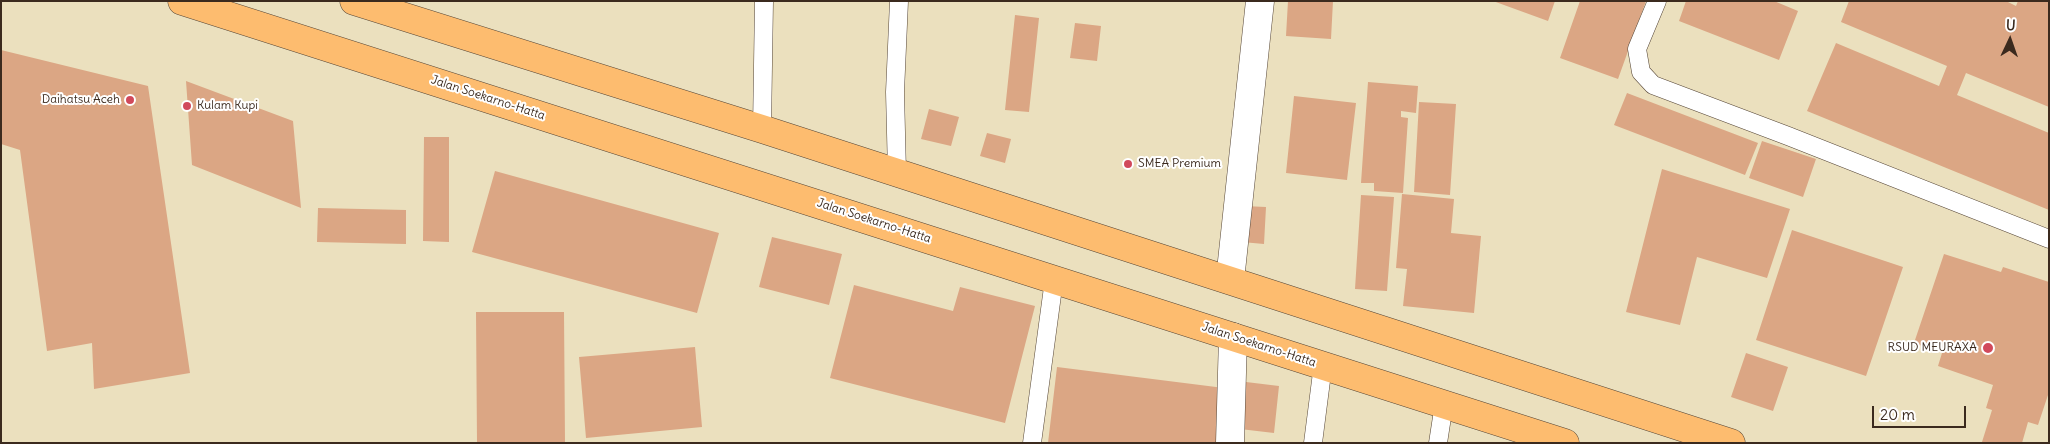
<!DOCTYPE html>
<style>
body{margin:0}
#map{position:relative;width:2050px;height:444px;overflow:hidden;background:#ebe0be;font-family:Delius,sans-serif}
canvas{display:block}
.frame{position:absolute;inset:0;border:2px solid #3b2a1e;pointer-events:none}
.north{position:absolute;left:1985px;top:15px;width:50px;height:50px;-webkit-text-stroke:4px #fff;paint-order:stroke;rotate:3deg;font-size:14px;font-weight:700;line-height:20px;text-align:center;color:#3b2a1e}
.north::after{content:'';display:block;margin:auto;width:18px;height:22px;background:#3b2a1e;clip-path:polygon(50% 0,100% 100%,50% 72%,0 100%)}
.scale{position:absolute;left:1872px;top:406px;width:94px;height:22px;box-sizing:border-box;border:2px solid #3b2a1e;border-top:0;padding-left:6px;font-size:15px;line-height:18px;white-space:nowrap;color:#3b2a1e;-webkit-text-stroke:4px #fff;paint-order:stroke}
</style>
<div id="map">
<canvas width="2050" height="444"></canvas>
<div class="frame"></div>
<div class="north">U</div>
<div class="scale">20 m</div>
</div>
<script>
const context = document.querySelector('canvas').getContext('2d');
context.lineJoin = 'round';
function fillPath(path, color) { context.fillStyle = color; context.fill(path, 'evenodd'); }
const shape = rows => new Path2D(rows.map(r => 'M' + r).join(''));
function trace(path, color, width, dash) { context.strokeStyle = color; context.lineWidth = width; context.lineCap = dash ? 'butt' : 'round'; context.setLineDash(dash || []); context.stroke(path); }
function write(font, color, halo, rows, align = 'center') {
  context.font = font + ' Delius,sans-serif'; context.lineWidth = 4; context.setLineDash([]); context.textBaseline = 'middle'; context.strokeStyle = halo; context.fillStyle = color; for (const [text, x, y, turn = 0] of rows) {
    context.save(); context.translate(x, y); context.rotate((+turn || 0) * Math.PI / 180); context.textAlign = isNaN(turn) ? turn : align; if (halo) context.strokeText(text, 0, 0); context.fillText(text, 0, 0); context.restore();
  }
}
fillPath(shape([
 [1288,1,1333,1,1331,39,1286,36],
 [1493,1,1555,1,1548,21],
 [1580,1,1646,1,1618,79,1560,58],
 [1686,1,1774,1,1798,11,1779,60,1679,21],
 [1849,1,2006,1,2016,6,2018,1,2049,1,2049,107,1966,73,1957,95,2049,133,2049,210,1807,111,1836,43,1939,86,1947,66,1841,22],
 [1015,15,1039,18,1029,112,1005,110],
 [1075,23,1101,26,1097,61,1070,58],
 [1,50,148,86,190,373,94,389,92,343,47,351,20,150,1,144],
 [186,81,293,121,301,208,192,165],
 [1368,82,1418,86,1416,113,1401,111,1401,117,1408,118,1403,193,1374,191,1374,183,1361,183],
 [1627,93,1758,143,1745,175,1614,125],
 [1294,96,1356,103,1347,180,1286,173],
 [1419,102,1456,104,1450,195,1414,192],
 [929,109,959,117,951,146,921,139],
 [987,133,1011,139,1005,163,980,156],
 [424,137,449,137,449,242,423,241],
 [1762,141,1816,159,1803,197,1749,178],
 [1662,169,1790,209,1767,278,1697,257,1680,325,1626,312],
 [495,171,719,233,697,313,472,252],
 [1402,194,1454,199,1451,233,1481,236,1474,313,1403,306,1407,269,1396,268],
 [1361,195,1394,197,1387,291,1355,289],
 [1244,206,1266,207,1264,244,1242,242],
 [318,208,406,210,406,244,317,242],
 [1792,230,1903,267,1866,376,1756,340],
 [772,237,842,254,829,305,759,287],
 [1944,254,2001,272,2003,267,2049,282,2049,392,2038,425,2028,422,2022,443,1982,442,1992,410,1986,408,1993,385,1938,366,1942,353,1914,343],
 [854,285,953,311,960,287,1035,306,1005,423,830,378],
 [476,312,564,312,565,443,477,443],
 [695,347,702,427,586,438,579,357],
 [1746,353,1788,367,1773,411,1731,397],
 [1057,367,1224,388,1217,443,1048,443],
 [1246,382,1279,386,1274,433,1240,429]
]), '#dba684');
const lane = shape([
 [1657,1,1637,49,1641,72,1653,85,1788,136,2049,239],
 [762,129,764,1],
 [897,173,895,92,899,1],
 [1032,443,1054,280],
 [1313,443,1323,365],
 [1438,443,1444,404]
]);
const street = shape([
 [1230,280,1260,1],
 [1230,443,1233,337]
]);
const highway = shape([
 [182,1,1565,443],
 [354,1,762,129,1731,443]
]);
trace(lane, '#554536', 19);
trace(street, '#554536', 29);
trace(highway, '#554536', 29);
trace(lane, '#fff', 18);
trace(street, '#fff', 28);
trace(highway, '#fdbc6f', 28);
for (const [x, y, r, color] of [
 [130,100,5,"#d1495b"],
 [187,106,5,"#d1495b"],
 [1128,164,5,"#d1495b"],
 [1988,348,6,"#d1495b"]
]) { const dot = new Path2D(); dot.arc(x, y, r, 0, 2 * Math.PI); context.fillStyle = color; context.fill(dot); trace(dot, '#fff', 2); }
write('12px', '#3b2a1e', '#fff', [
 ["Jalan Soekarno-Hatta",488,98,18],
 ["Jalan Soekarno-Hatta",874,221,18],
 ["Jalan Soekarno-Hatta",1259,345,18]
]);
write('12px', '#3b2a1e', '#fff', [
 ["Daihatsu Aceh",120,100],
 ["Kulam Kupi",197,106,"left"],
 ["SMEA Premium",1138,164,"left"],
 ["RSUD MEURAXA",1977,348]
], 'right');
</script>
